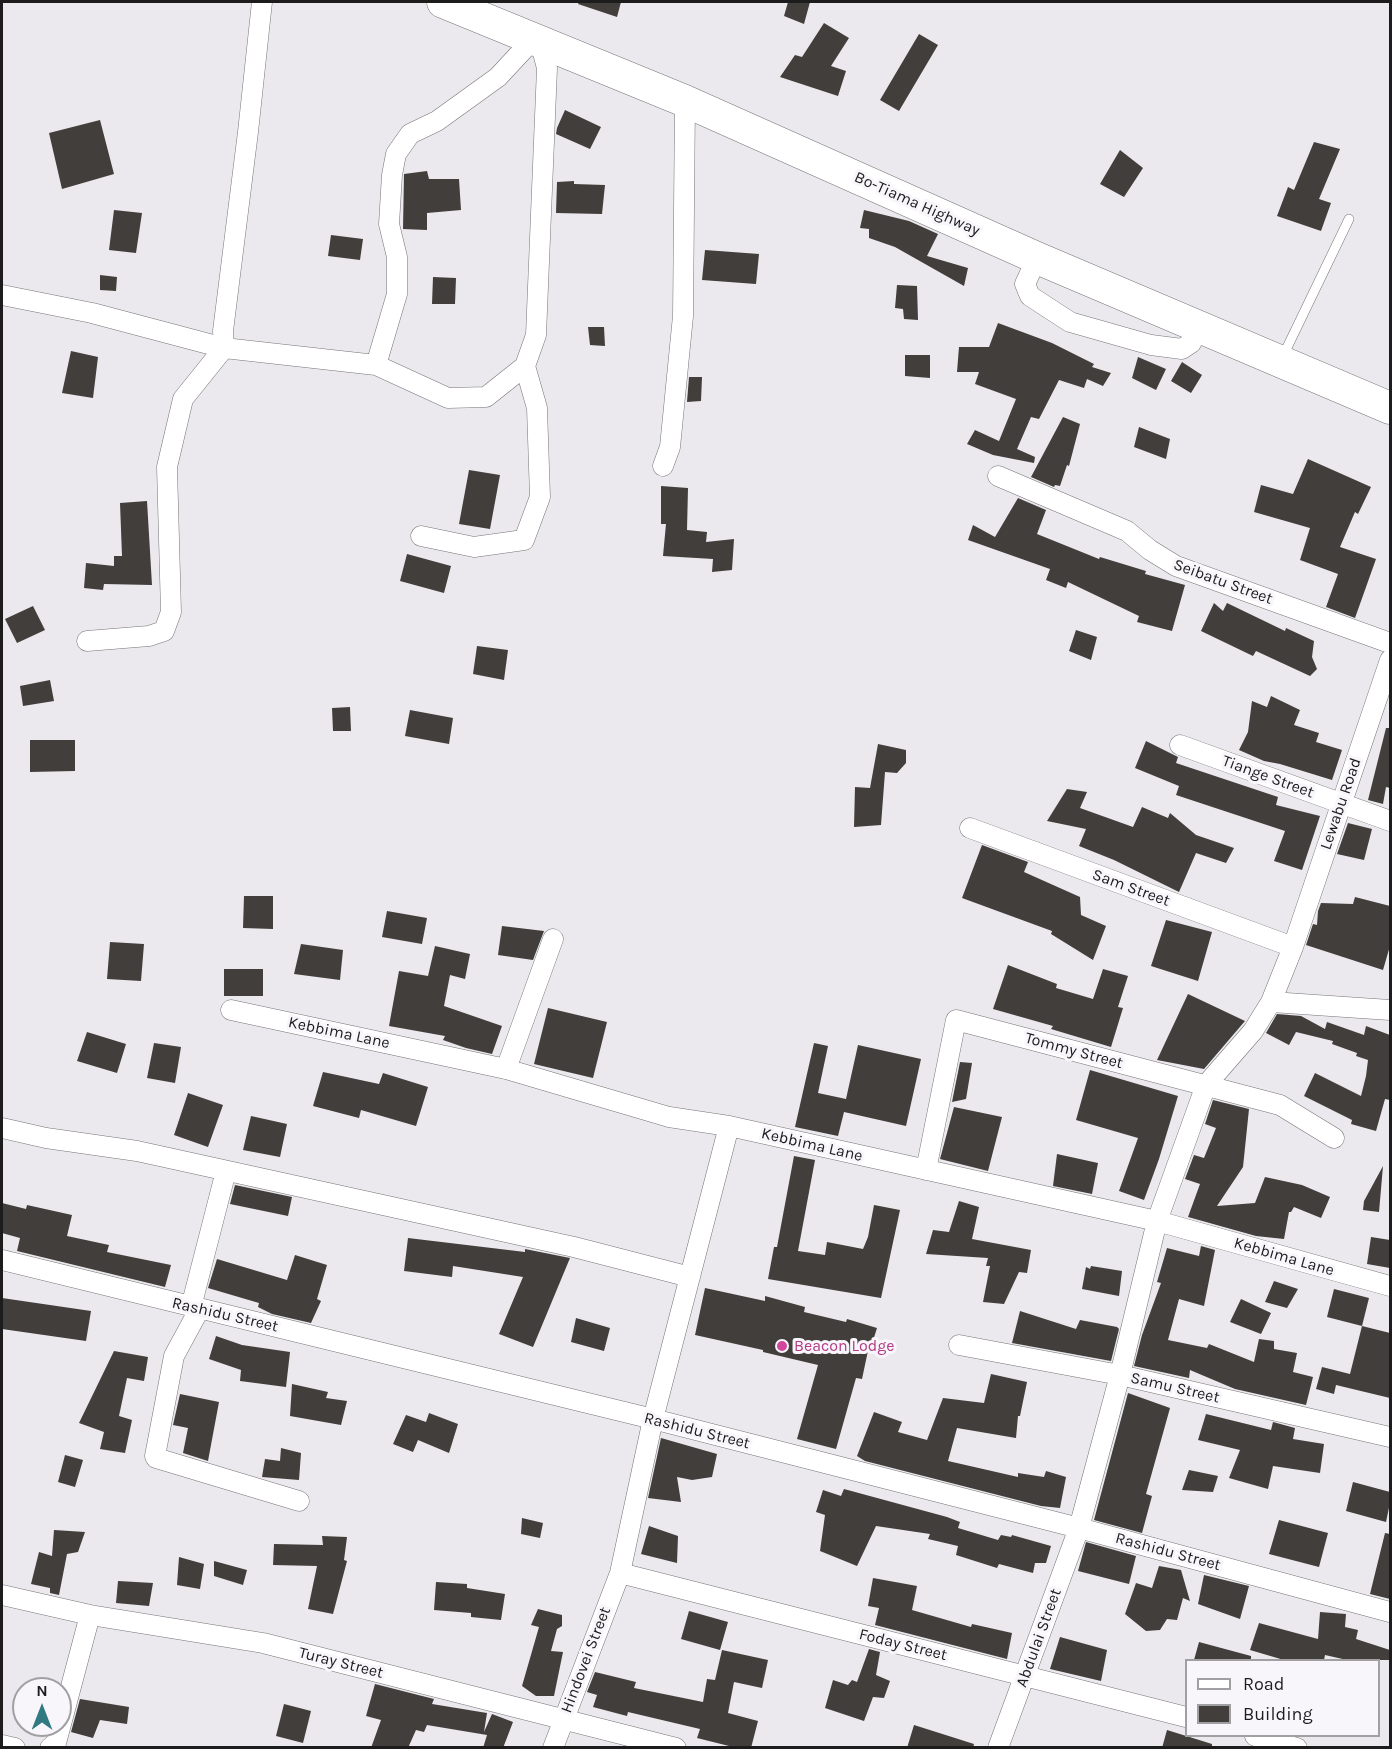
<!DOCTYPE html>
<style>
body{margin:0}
#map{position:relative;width:1392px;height:1749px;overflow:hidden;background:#ebe9ed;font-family:Karla,sans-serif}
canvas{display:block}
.frame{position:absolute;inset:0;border:3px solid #1d1c1d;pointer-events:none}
.legend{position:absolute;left:1185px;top:1659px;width:195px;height:78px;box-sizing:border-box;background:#f8f6fa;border:2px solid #a09fa2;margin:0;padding:8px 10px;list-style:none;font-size:18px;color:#1d1c1d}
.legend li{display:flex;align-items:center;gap:12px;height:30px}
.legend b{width:30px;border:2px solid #a09fa2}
.north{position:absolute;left:12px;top:1677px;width:60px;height:60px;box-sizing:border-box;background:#f8f6fa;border:2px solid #a09fa2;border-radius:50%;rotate:0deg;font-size:16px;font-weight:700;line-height:24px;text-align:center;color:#1d1c1d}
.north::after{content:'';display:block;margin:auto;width:21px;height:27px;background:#327a82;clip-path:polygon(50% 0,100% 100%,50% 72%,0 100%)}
</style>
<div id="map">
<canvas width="1392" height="1749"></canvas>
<div class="frame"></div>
<ul class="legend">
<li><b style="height:8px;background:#fff"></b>Road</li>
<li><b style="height:16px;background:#413e3b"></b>Building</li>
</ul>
<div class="north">N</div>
</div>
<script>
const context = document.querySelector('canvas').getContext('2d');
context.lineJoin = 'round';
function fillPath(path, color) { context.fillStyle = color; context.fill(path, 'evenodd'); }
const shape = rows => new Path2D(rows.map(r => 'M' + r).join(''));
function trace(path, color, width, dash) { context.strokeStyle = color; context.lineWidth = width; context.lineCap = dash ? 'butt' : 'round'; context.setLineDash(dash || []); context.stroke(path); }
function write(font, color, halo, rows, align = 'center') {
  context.font = font + ' Karla,sans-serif'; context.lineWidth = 6; context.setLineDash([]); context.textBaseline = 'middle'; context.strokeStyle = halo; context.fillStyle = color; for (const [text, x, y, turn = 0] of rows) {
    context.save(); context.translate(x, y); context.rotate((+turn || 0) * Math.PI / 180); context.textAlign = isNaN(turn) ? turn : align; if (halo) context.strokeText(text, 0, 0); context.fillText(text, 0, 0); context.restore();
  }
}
fillPath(shape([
 [579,2,621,2,617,17,578,4],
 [788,2,810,2,804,24,784,16],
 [824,23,849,38,831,66,846,71,838,96,780,77,795,55,802,57],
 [919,34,938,45,899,111,880,100],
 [565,110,601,127,590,149,556,134,557,128],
 [100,120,114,174,62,189,49,133],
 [1314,142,1340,149,1319,199,1331,203,1321,231,1277,216,1288,187,1294,190],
 [1120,150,1143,168,1124,197,1100,184],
 [427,171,429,179,459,179,461,210,427,213,427,230,403,229,404,174],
 [574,181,574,184,605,185,602,214,556,213,557,182],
 [114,210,142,213,136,253,109,250],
 [864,210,909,221,938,234,927,256,968,268,964,286,895,247,869,238,869,229,860,228],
 [331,235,363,239,360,260,328,256],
 [705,250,759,254,756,284,702,280],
 [100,275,117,277,116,291,100,290],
 [433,277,456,278,455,304,432,304],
 [897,285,917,286,918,320,904,319,903,309,895,308],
 [998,323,1052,343,1094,364,1092,367,1111,373,1103,386,1087,379,1084,388,1059,380,1039,419,1031,417,1017,449,1035,457,1034,463,993,455,967,444,975,430,999,441,1016,399,975,384,979,372,957,372,959,347,989,347],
 [588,327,604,327,605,346,590,345],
 [71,351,98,357,93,398,62,393],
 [905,355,930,355,930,378,905,376],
 [1138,357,1166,369,1156,390,1132,378],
 [1182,362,1202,375,1191,393,1171,381],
 [689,377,702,377,701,401,687,402],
 [1063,417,1080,424,1069,466,1067,465,1060,486,1055,485,1054,487,1031,477],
 [1139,427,1170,439,1166,459,1134,447],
 [1308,459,1371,487,1358,514,1355,512,1340,547,1376,559,1355,618,1326,607,1338,574,1300,560,1310,528,1254,512,1261,485,1293,494],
 [469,470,500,475,490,529,459,524],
 [661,486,688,488,687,530,707,532,706,542,734,539,732,570,712,572,713,559,663,556,666,524,661,524],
 [1018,498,1046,510,1037,534,1099,559,1100,557,1146,571,1145,574,1185,585,1172,631,1137,622,1139,616,1068,582,1066,588,1046,580,1050,569,968,540,973,525,995,537],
 [147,501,152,585,104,584,103,590,84,588,86,563,114,566,114,556,122,556,120,503],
 [407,554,451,566,444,593,400,581],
 [1214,603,1223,611,1227,603,1285,631,1286,628,1314,641,1312,657,1317,669,1310,676,1256,651,1253,656,1201,631],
 [33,606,45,630,17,643,5,619],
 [1076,630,1097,637,1091,660,1069,651],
 [477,646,508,650,504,680,473,674],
 [50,680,54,701,23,706,20,686],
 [1271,696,1300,710,1294,725,1319,733,1316,742,1342,750,1332,780,1280,764,1264,761,1239,750,1248,732,1252,701,1267,707],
 [350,707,351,731,333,731,332,708],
 [410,710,453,718,449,744,405,736],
 [1386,728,1390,728,1390,788,1386,787,1383,804,1368,800],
 [30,740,75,740,75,771,30,772],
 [1146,741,1178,757,1176,763,1278,797,1276,805,1320,816,1302,870,1274,861,1285,831,1176,795,1179,786,1135,768],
 [878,744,906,750,906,763,897,773,885,772,881,825,854,827,855,787,870,788],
 [1067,789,1087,792,1080,808,1133,827,1142,807,1168,818,1170,813,1196,835,1234,848,1226,863,1196,853,1179,892,1114,860,1079,846,1086,829,1047,821],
 [1348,823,1372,829,1364,860,1337,854],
 [982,845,1028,862,1024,872,1080,897,1081,915,1106,926,1093,960,1051,934,1052,931,962,898],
 [244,896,273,896,273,929,243,928],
 [1355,897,1390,906,1390,946,1383,970,1306,945,1313,924,1317,925,1318,911,1321,903,1353,904],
 [387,911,427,918,422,944,382,937],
 [1166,920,1212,932,1198,981,1151,966],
 [502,926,544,931,533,960,498,955],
 [110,942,144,944,141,981,107,979],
 [301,944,343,950,340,980,294,974],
 [435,946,470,954,465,979,450,975,444,1006,502,1026,492,1054,466,1048,443,1040,445,1036,389,1026,399,971,428,976],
 [1008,965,1057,984,1056,988,1093,999,1103,969,1128,976,1118,1007,1123,1008,1111,1047,1051,1029,1053,1026,993,1009],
 [224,969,263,969,263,996,224,996],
 [1188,994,1245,1021,1204,1069,1157,1060],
 [548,1008,607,1022,593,1078,534,1064],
 [1277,1014,1301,1016,1325,1029,1327,1022,1364,1035,1366,1026,1390,1035,1390,1100,1385,1099,1376,1131,1351,1124,1352,1120,1304,1096,1315,1073,1361,1096,1366,1076,1368,1060,1356,1056,1357,1053,1332,1044,1333,1041,1296,1032,1289,1045,1266,1033],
 [87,1032,126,1044,117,1073,77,1061],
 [154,1043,181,1047,175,1083,147,1078],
 [814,1043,828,1046,818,1093,846,1099,858,1045,921,1059,906,1126,844,1112,838,1136,795,1127],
 [960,1062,972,1063,966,1099,952,1102],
 [1090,1070,1178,1096,1159,1159,1144,1200,1119,1191,1138,1138,1076,1120],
 [323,1072,379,1084,383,1073,428,1087,416,1126,361,1110,359,1118,313,1106],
 [188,1093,223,1105,208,1147,174,1135],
 [1213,1100,1249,1109,1243,1167,1217,1206,1255,1203,1265,1177,1302,1185,1330,1197,1321,1218,1294,1207,1291,1212,1289,1212,1284,1239,1256,1236,1188,1217,1200,1184,1185,1179,1194,1155,1204,1158,1216,1128,1205,1124],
 [954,1107,1002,1117,988,1171,940,1159],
 [251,1116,287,1124,280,1157,243,1150],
 [1057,1154,1098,1163,1092,1194,1053,1186],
 [794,1156,815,1160,798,1251,825,1255,827,1242,863,1249,868,1237,874,1205,900,1210,881,1298,768,1279,774,1247,777,1247],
 [1383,1166,1379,1212,1363,1210,1364,1201],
 [235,1185,292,1197,288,1216,230,1204],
 [959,1201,979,1207,972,1239,1031,1250,1027,1273,1019,1272,1004,1304,983,1302,990,1266,986,1266,988,1258,926,1254,933,1230,949,1232],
 [2,1203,26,1209,27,1205,72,1215,67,1236,109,1245,107,1252,171,1265,165,1287,17,1251,20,1238,2,1233],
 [1371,1237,1390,1240,1390,1268,1367,1264],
 [408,1238,525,1252,525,1249,570,1258,533,1347,499,1334,523,1277,453,1266,452,1277,404,1271],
 [1201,1246,1215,1250,1204,1306,1179,1299,1168,1340,1207,1348,1209,1344,1254,1362,1259,1339,1274,1341,1274,1349,1297,1353,1293,1372,1313,1377,1306,1405,1235,1389,1190,1370,1189,1378,1134,1366,1142,1335,1161,1283,1157,1282,1167,1248,1199,1256],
 [295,1255,327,1265,317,1299,321,1301,311,1323,272,1314,258,1307,259,1303,208,1288,217,1259,287,1280],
 [1091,1266,1122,1271,1119,1296,1082,1289,1086,1267,1090,1269],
 [1274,1281,1298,1289,1287,1308,1265,1302],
 [705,1288,765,1301,765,1296,805,1307,804,1312,846,1322,847,1319,877,1328,871,1347,869,1346,862,1379,856,1378,836,1449,797,1439,818,1365,763,1352,763,1350,695,1335],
 [1334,1289,1369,1298,1362,1326,1327,1317],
 [2,1298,91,1311,86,1341,2,1329],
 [1241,1299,1271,1313,1261,1334,1230,1322],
 [1020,1311,1076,1329,1080,1320,1117,1327,1119,1329,1111,1361,1012,1343],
 [576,1318,610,1328,604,1351,571,1342],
 [1362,1326,1390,1333,1390,1398,1336,1385,1334,1394,1316,1389,1322,1367,1350,1374],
 [216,1336,242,1345,290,1352,286,1387,240,1381,241,1370,209,1359],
 [114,1351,148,1357,144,1381,127,1378,119,1416,132,1420,125,1453,100,1449,104,1432,79,1423],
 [991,1374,1027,1382,1020,1416,1018,1416,1016,1438,957,1428,948,1461,1018,1477,1018,1473,1044,1477,1046,1471,1066,1477,1060,1508,1041,1506,865,1461,857,1456,874,1412,902,1422,898,1432,927,1440,943,1398,984,1403],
 [292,1384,328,1392,326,1398,347,1401,341,1425,290,1416],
 [1128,1393,1170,1408,1146,1494,1152,1496,1142,1533,1094,1520],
 [180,1394,219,1402,208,1461,183,1453,188,1428,173,1425],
 [429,1413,458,1424,449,1453,418,1440,413,1452,393,1444,406,1415,426,1422],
 [1206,1414,1271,1430,1273,1422,1295,1428,1293,1439,1324,1444,1320,1473,1273,1466,1268,1489,1229,1478,1240,1450,1198,1440],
 [661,1438,717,1454,712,1477,692,1480,677,1477,681,1502,648,1498],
 [281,1448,301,1453,299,1480,262,1477,265,1459,280,1461],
 [65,1455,83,1460,75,1487,58,1482],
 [1189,1470,1218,1476,1213,1492,1182,1490],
 [1353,1482,1390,1492,1390,1503,1386,1522,1346,1511],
 [844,1489,947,1517,960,1522,958,1528,998,1540,1001,1535,1011,1537,1012,1535,1051,1546,1046,1563,1035,1563,1033,1573,999,1564,997,1568,956,1555,958,1546,928,1539,930,1534,876,1526,857,1566,820,1551,825,1515,816,1512,823,1490,841,1496],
 [522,1518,543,1523,540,1538,521,1534],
 [1279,1520,1328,1533,1319,1567,1269,1554],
 [649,1526,678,1536,677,1563,641,1554],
 [54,1530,85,1532,78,1552,67,1554,59,1595,50,1593,50,1588,31,1584,39,1552,52,1556],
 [1385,1533,1390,1534,1390,1599,1370,1594],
 [322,1536,347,1537,344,1560,347,1561,333,1614,308,1609,317,1566,273,1565,274,1544,323,1545],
 [1086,1542,1136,1556,1129,1584,1078,1571],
 [179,1557,204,1564,200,1589,177,1585],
 [214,1561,247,1570,243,1585,214,1576],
 [1159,1566,1181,1570,1190,1601,1183,1598,1177,1620,1167,1619,1160,1630,1146,1631,1125,1614,1136,1583,1152,1588],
 [1204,1575,1249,1586,1240,1619,1198,1604],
 [873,1578,917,1586,912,1610,971,1627,972,1624,1012,1633,1007,1659,875,1625,879,1608,868,1606],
 [118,1581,153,1583,149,1606,116,1603],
 [436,1582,467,1584,467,1588,505,1594,501,1620,471,1617,471,1613,434,1610],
 [538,1609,562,1615,562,1626,557,1629,551,1651,563,1652,554,1696,536,1696,522,1686,539,1627,531,1625],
 [689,1611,728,1622,720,1650,681,1639],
 [1320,1612,1346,1614,1345,1627,1358,1630,1356,1639,1390,1650,1390,1660,1347,1660,1325,1655,1324,1660,1284,1660,1250,1650,1259,1623,1318,1639],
 [1060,1637,1107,1650,1101,1681,1050,1669],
 [1199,1642,1251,1656,1251,1660,1194,1660],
 [869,1649,880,1652,876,1675,890,1681,884,1698,873,1697,864,1721,825,1708,833,1680,848,1685,852,1680,857,1682],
 [722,1650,768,1660,762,1688,734,1682,728,1713,758,1721,751,1748,737,1748,697,1738,700,1729,628,1712,627,1716,593,1707,597,1695,587,1692,595,1672,636,1682,634,1688,703,1702,707,1679,715,1680],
 [375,1684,434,1699,432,1704,487,1713,484,1732,492,1714,513,1722,503,1748,483,1748,487,1735,427,1725,424,1732,416,1730,408,1748,371,1748,381,1720,366,1716],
 [80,1699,129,1707,127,1724,100,1720,93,1738,71,1732],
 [284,1704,311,1711,303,1743,276,1736],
 [914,1725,974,1744,973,1748,907,1748],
 [1167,1730,1212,1744,1212,1748,1162,1748]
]), '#413e3b');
const service = shape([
 [1282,358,1349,219]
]);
const minor = shape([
 [262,2,248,132,223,331,224,348,376,365,448,398,486,397,525,366,536,335,547,68,540,41],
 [1037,258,1025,284,1030,296,1070,322,1151,345,1182,349,1191,343,1200,326],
 [2,295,92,313,224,348,183,399,167,467,171,612,164,631,149,636,87,641],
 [376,365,397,294,397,257,389,224,392,175,396,154,410,134,437,121,498,77,524,49,527,36],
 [663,466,670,447,683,316,685,101],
 [998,476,1127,531,1150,550,1176,566,1390,643],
 [421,536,474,547,524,540,540,497,537,408,525,366],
 [1180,745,1390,821],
 [970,828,1293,947],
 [1271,1002,1390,1010],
 [231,1010,506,1069,669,1117,729,1126,1157,1221,1390,1286],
 [506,1069,553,939],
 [2,1128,46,1138,137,1151,574,1247,690,1277],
 [926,1170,956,1020,1280,1105,1334,1138],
 [2,1260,653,1419,1079,1528,1390,1612],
 [191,1307,226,1171],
 [200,1308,174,1356,155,1456,156,1458,299,1501],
 [959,1345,1120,1375,1390,1437],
 [620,1573,1186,1717],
 [2,1595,90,1615,263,1643,676,1748],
 [1255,1736,1297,1748],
 [2,1745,15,1748],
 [50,1748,56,1743,90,1615],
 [553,1748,620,1573,653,1419,729,1126],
 [998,1748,1079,1528,1120,1375,1157,1221,1206,1085,1253,1031,1271,1002,1293,947,1390,660]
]);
const trunk = shape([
 [443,2,685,101,1037,258,1390,408]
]);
trace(service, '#767478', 10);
trace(minor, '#767478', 21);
trace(trunk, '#767478', 33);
trace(service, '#fff', 9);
trace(minor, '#fff', 20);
trace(trunk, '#fff', 32);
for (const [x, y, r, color] of [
 [782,1346,6,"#d1479c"]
]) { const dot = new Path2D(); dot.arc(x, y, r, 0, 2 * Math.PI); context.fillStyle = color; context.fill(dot); trace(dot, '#f8f6fa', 2); }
write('16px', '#1d1c1d', '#f8f6fa', [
 ["Bo-Tiama Highway",917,204,24],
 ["Seibatu Street",1223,582,20],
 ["Tiange Street",1268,777,20],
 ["Lewabu Road",1341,804,-71],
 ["Sam Street",1131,888,20],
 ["Kebbima Lane",339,1033,12],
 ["Tommy Street",1074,1051,15],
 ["Kebbima Lane",812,1145,13],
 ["Kebbima Lane",1284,1257,16],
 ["Rashidu Street",225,1315,13],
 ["Samu Street",1175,1388,13],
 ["Rashidu Street",697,1431,14],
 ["Rashidu Street",1168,1552,15],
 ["Abdulai Street",1039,1638,-70],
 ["Foday Street",903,1645,14],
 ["Hindovei Street",586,1660,-69],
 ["Turay Street",341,1663,14]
]);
write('16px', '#b23c85', '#f8f6fa', [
 ["Beacon Lodge",794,1346]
], 'left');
</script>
